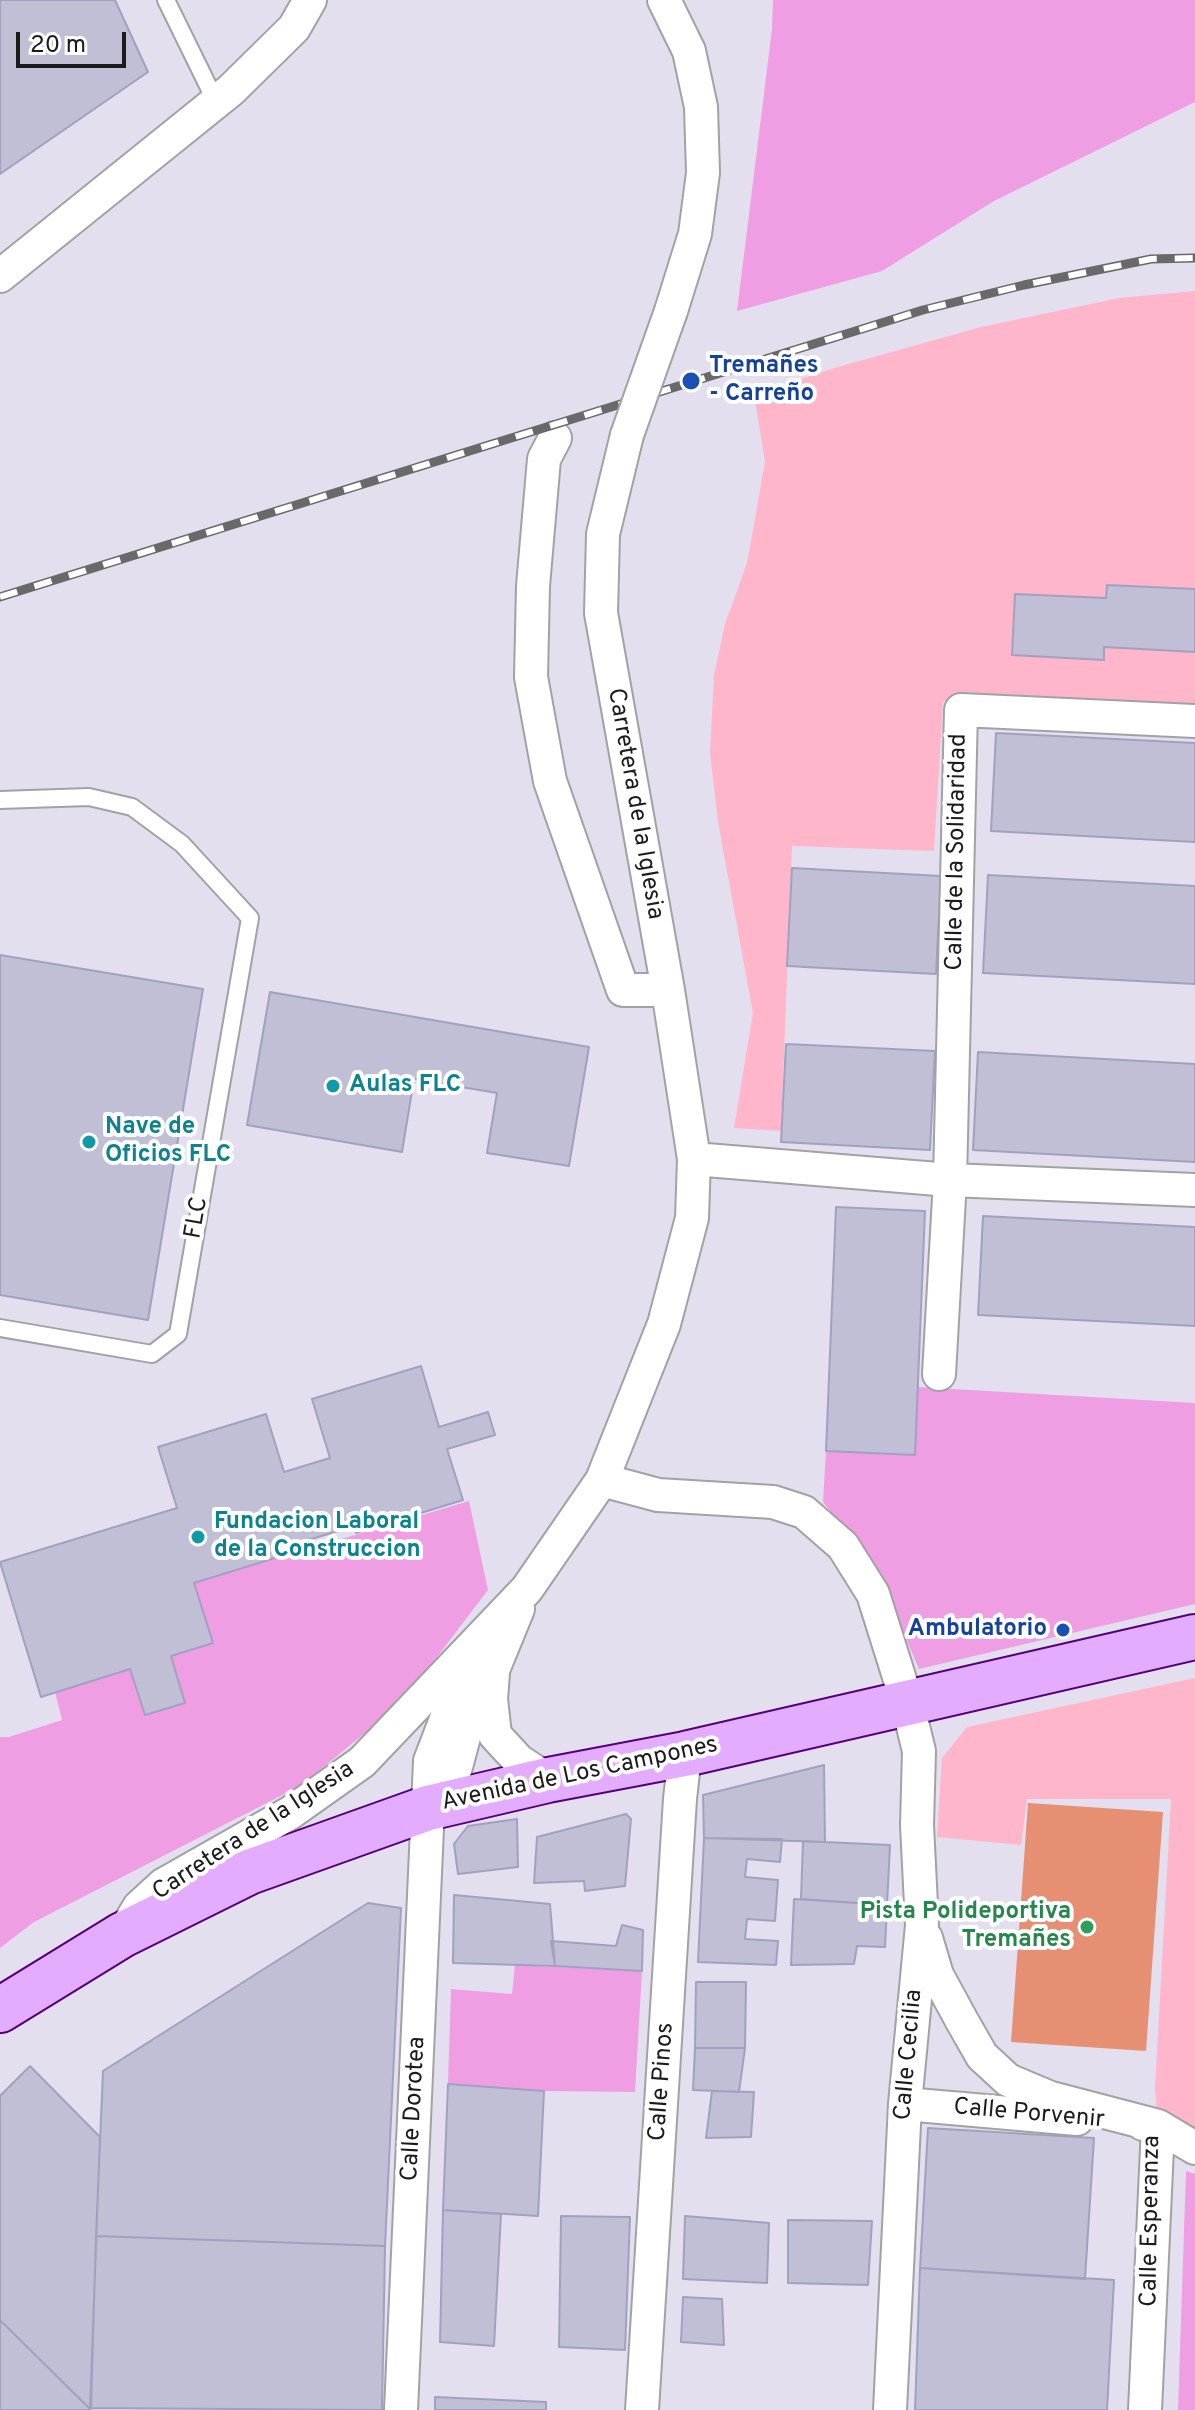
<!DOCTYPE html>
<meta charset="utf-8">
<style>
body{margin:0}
#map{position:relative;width:1195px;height:2410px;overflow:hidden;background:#e3dfee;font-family:Overpass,sans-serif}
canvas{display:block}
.scale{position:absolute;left:16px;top:32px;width:110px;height:36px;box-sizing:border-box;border:4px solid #1b1b1b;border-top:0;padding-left:10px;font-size:24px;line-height:28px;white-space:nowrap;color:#1b1b1b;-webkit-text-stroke:6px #fff;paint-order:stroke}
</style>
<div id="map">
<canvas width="1195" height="2410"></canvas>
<div class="scale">20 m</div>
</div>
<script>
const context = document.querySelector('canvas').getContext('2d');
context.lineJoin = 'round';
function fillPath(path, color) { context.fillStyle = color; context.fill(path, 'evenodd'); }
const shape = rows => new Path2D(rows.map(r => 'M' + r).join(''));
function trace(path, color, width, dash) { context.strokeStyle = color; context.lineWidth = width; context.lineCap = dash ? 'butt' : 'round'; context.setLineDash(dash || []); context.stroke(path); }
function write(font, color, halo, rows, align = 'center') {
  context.font = font + ' Overpass,sans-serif'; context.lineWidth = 8; context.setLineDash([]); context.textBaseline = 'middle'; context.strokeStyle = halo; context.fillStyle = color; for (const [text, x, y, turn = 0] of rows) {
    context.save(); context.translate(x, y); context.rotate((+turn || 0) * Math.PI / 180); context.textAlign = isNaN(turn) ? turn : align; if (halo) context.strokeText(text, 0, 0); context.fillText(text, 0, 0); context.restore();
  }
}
fillPath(shape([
 [773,0,1195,0,1195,102,994,201,882,271,737,311,772,29],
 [918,1387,1195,1403,1195,1604,919,1669,879,1576,823,1502,826,1451,915,1455],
 [469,1501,488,1590,402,1703,300,1786,34,1922,0,1948,0,1737,9,1737,62,1720,55,1692,130,1669,145,1715,185,1703,171,1656,213,1643,194,1583],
 [515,1965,642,1971,635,2092,544,2091,448,2084,451,1989,512,1994],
 [1186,2171,1195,2174,1195,2410,1178,2410]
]), '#ef9ee4');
fillPath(shape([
 [1195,291,1195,712,943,701,934,851,792,846,781,1131,734,1128,753,1013,718,822,710,753,714,675,725,624,747,563,765,462,754,394,838,367,981,327,1119,298],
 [1195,1678,1195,2148,1158,2126,1155,2088,1171,1799,1027,1799,1021,1845,937,1837,942,1758,967,1727]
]), '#ffb5ca');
fillPath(shape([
 [1028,1803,1163,1812,1146,2051,1011,2042]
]), '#e78f73');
const building = shape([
 [0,0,115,0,148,72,0,174,0,0],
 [1107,585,1195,589,1195,652,1104,647,1104,660,1012,655,1015,594,1106,598,1107,585],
 [996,733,1195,743,1195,842,991,831,996,733],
 [792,868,941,876,936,974,787,966,792,868],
 [988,875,1195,886,1195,984,983,973,988,875],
 [0,955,203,989,148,1320,0,1295,0,955],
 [270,992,589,1047,569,1166,487,1153,497,1093,414,1079,402,1152,247,1125,270,992],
 [786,1044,935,1051,930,1150,781,1142,786,1044],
 [978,1052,1195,1064,1195,1162,973,1150,978,1052],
 [836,1207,925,1211,915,1455,826,1451,836,1207],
 [983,1216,1195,1227,1195,1326,978,1315,983,1216],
 [421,1366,439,1427,488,1412,495,1435,447,1449,463,1500,356,1533,354,1526,302,1542,304,1549,194,1583,213,1643,171,1656,185,1703,145,1715,130,1669,41,1697,0,1562,177,1508,158,1447,266,1414,284,1472,330,1458,312,1399,421,1366],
 [824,1765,825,1842,704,1838,703,1795,824,1765],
 [626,1814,631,1819,625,1886,585,1891,584,1881,534,1883,537,1837,626,1814],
 [517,1819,518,1867,458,1874,454,1844,468,1826,517,1819],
 [704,1838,782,1839,780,1862,747,1859,745,1877,778,1880,775,1921,747,1919,745,1939,778,1941,776,1965,698,1962,704,1838],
 [803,1841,890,1845,887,1905,801,1899,803,1841],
 [454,1895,550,1904,555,1966,453,1963,454,1895],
 [794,1899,887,1905,885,1947,857,1946,854,1964,791,1965,794,1899],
 [368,1903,401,1908,385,2246,96,2236,103,2071,368,1903],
 [622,1925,643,1930,642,1971,555,1966,551,1941,616,1946,622,1925],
 [696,1982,746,1982,745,2048,695,2048,696,1982],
 [695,2048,745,2048,739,2092,693,2090,695,2048],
 [30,2066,100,2137,90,2409,0,2320,0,2096,30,2066],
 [448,2084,544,2091,538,2216,443,2210,448,2084],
 [712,2091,754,2092,751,2137,706,2138,712,2091],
 [928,2128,1094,2138,1085,2279,920,2268,928,2128],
 [443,2210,501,2214,494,2346,440,2342,443,2210],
 [561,2216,630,2217,625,2350,559,2347,561,2216],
 [685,2216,769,2223,767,2283,683,2279,685,2216],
 [788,2220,872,2221,868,2285,788,2283,788,2220],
 [96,2236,385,2246,382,2410,91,2408,96,2236],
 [920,2268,1114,2280,1107,2410,915,2410,920,2268],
 [683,2297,722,2299,724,2345,681,2342,683,2297],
 [0,2320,90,2409,90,2410,0,2410,0,2320],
 [435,2397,546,2402,546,2410,435,2410,435,2397]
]);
fillPath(building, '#c0bfd5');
trace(building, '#a2a0c1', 2);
const lane = shape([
 [166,0,216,102],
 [0,800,89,797,132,807,182,844,250,918,178,1334,152,1354,0,1328]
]);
const street = shape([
 [664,0,689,51,701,107,703,173,695,234,671,311],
 [0,276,231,90,294,28,310,0],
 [555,438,544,459,533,586,531,677,550,781,623,990,668,990],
 [694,1159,950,1180,1195,1190],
 [939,1374,950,1180,961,710,1195,721],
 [602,1480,658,1495,773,1502,804,1512,843,1546,873,1594,907,1702,919,1751,917,1825,922,1925,905,2104,890,2410],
 [493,1673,491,1699,495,1735,519,1761,548,1780],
 [428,1808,454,1774,472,1707,493,1670,518,1609],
 [126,1929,139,1907,163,1885,290,1813,362,1762,527,1589,602,1480,664,1324,692,1218,694,1159,668,990,601,613,603,534,627,435],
 [926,1938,937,1975,962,2021,982,2056,1008,2080,1051,2098,1158,2126,1145,2410],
 [905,2104,1077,2119],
 [1143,2124,1158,2126,1195,2148],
 [401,2410,430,1761,453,1701,474,1659],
 [642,2410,680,1799,685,1754]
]);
const secondary = shape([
 [0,2010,122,1935,249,1872,428,1808,548,1780,685,1754,1195,1637]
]);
trace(lane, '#a2a2a2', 20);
trace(street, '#a2a2a2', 36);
trace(secondary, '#550074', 48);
trace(lane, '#fff', 16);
trace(street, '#fff', 32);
trace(secondary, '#e4acff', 44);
const rail = shape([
 [0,597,923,310,1024,285,1151,259,1195,258]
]);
trace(rail, '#696969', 9);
trace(rail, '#fff', 6, [18]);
const streetBridge = shape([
 [627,435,671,311]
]);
trace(streetBridge, '#a2a2a2', 36, []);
trace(streetBridge, '#fff', 32);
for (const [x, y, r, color] of [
 [691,381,10,"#1a4fb4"],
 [333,1086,8,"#0f9aa8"],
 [89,1142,8,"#0f9aa8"],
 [198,1537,8,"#0f9aa8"],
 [1063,1630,8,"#1a4fb4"],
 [1087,1927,8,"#2e9e5b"]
]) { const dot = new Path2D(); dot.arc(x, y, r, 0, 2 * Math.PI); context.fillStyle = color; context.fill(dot); trace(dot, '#fff', 3); }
write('bold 24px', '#164399', '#fff', [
 ["Tremañes",709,367],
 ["- Carreño",709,395],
 ["Ambulatorio",1047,1630,"right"]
], 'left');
write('24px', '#1b1b1b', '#fff', [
 ["Carretera de la Iglesia",634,804,80],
 ["Calle de la Solidaridad",958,852,-89],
 ["FLC",198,1218,-80],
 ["Avenida de Los Campones",580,1775,-12],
 ["Carretera de la Iglesia",254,1832,-33],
 ["Calle Cecilia",910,2055,-85],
 ["Calle Pinos",663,2082,-86],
 ["Calle Dorotea",415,2109,-87],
 ["Calle Porvenir",1029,2115,5],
 ["Calle Esperanza",1152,2221,-89]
]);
write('bold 24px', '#0d838f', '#fff', [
 ["Aulas FLC",349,1086],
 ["Nave de",105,1128],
 ["Oficios FLC",105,1156],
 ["Fundacion Laboral",214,1523],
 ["de la Construccion",214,1551]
], 'left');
write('bold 24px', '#27864d', '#fff', [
 ["Pista Polideportiva",1071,1913],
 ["Tremañes",1071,1941]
], 'right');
</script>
